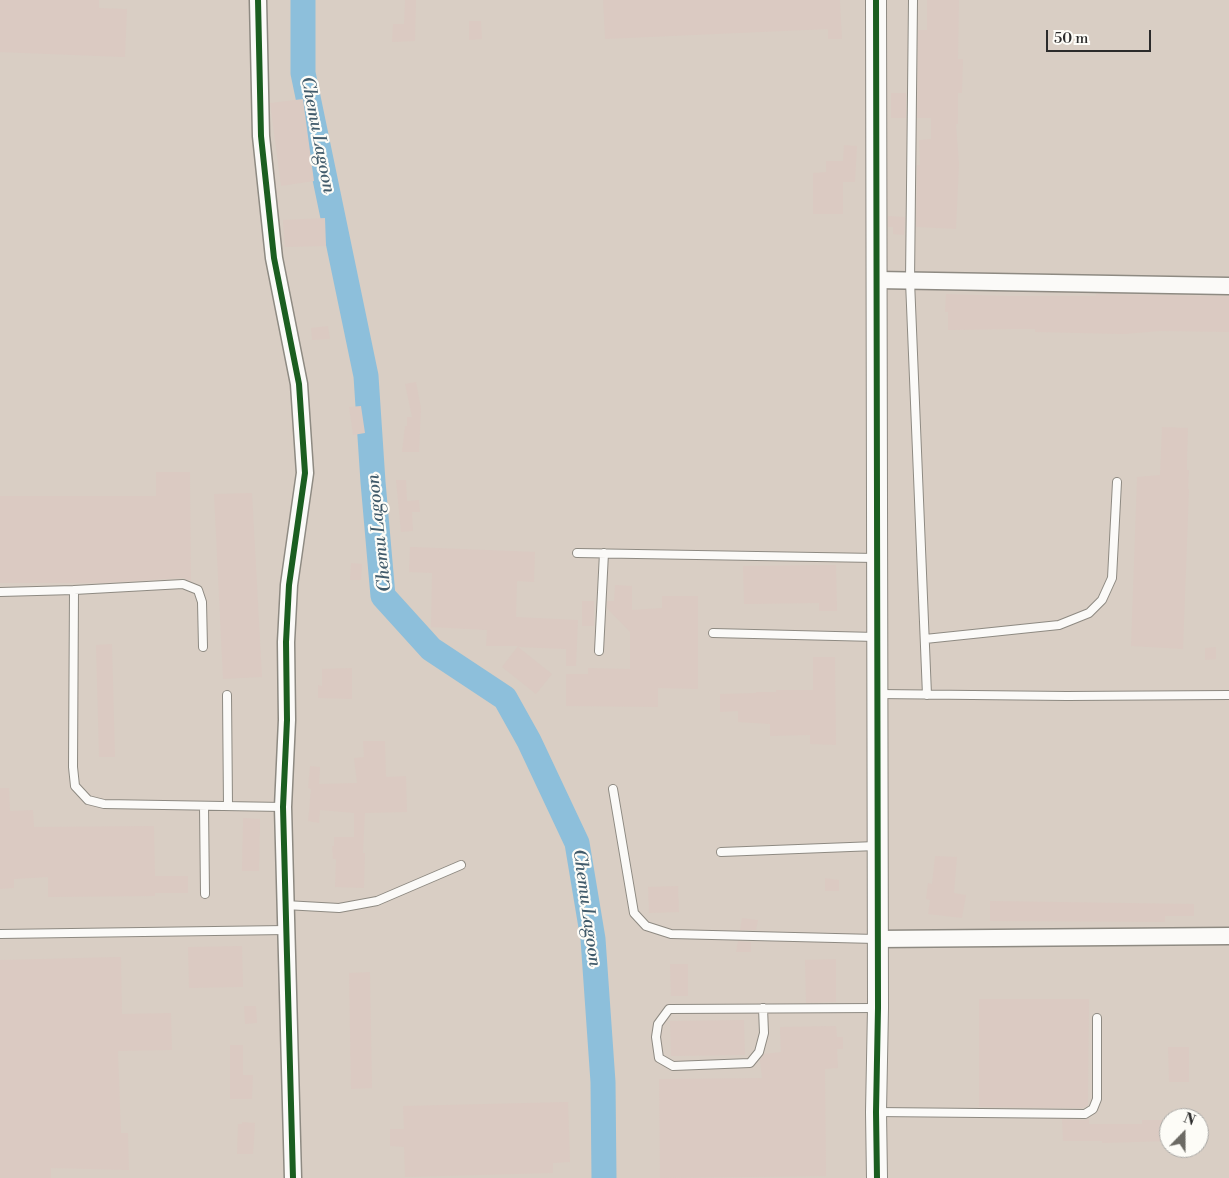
<!DOCTYPE html>
<style>
body{margin:0}
#map{position:relative;width:1229px;height:1178px;overflow:hidden;background:#e5dece;font-family:"Libre Bodoni",serif}
canvas{display:block}
.north{position:absolute;left:1159px;top:1108px;width:50px;height:50px;box-sizing:border-box;background:#fdfcf7;border:1px solid #a9a8a5;border-radius:50%;rotate:22deg;font-size:14px;font-weight:700;line-height:20px;text-align:center;color:#2b2b2b}
.north::after{content:'';display:block;margin:auto;width:18px;height:22px;background:#6c6a64;clip-path:polygon(50% 0,100% 100%,50% 72%,0 100%)}
.scale{position:absolute;left:1046px;top:30px;width:105px;height:22px;box-sizing:border-box;border:2px solid #2b2b2b;border-top:0;padding-left:6px;font-size:15px;line-height:18px;white-space:nowrap;color:#2b2b2b;-webkit-text-stroke:4px #fdfcf7;paint-order:stroke}
</style>
<div id="map">
<canvas width="1229" height="1178"></canvas>
<div class="north">N</div>
<div class="scale">50 m</div>
</div>
<script>
const context = document.querySelector('canvas').getContext('2d');
context.lineJoin = 'round';
function fillPath(path, color) { context.fillStyle = color; context.fill(path, 'evenodd'); }
const shape = rows => new Path2D(rows.map(r => 'M' + r).join(''));
function trace(path, color, width, dash) { context.strokeStyle = color; context.lineWidth = width; context.lineCap = dash ? 'butt' : 'round'; context.setLineDash(dash || []); context.stroke(path); }
function write(font, color, halo, rows, align = 'center') {
  context.font = font + ' "Libre Bodoni",serif'; context.lineWidth = 4.5; context.setLineDash([]); context.textBaseline = 'middle'; context.strokeStyle = halo; context.fillStyle = color; for (const [text, x, y, turn = 0] of rows) {
    context.save(); context.translate(x, y); context.rotate((+turn || 0) * Math.PI / 180); context.textAlign = isNaN(turn) ? turn : align; if (halo) context.strokeText(text, 0, 0); context.fillText(text, 0, 0); context.restore();
  }
}
fillPath(shape([
 [0,0,1229,0,1229,1178,0,1178],
 [1169,1118,1199,1118,1199,1148,1169,1148]
]), '#d9cec4');
trace(shape([
 [303,0,303,73,366,376,373,482,383,596,431,649,505,698,529,741,577,843,593,939,603,1082,604,1178]
]), '#8dbfdb', 25);
fillPath(shape([
 [0,0,99,0,99,8,127,9,125,57,0,52],
 [405,0,416,0,415,41,392,42,393,24,404,24],
 [603,0,840,0,842,39,828,39,828,29,605,39],
 [927,0,959,0,958,59,963,59,962,93,958,93,958,124,956,124,959,164,956,229,916,227,917,165,920,165,919,140,931,139,931,118,917,118,918,30,927,30],
 [469,21,481,21,482,39,469,40],
 [891,93,906,93,906,118,891,118],
 [303,99,314,181,281,186,270,103],
 [844,145,857,146,855,182,843,182,843,214,813,214,813,173,826,172,826,161,843,161],
 [888,216,905,217,904,235,893,234,893,227,888,227],
 [325,218,326,246,285,247,283,220],
 [946,294,1007,296,1096,296,1096,294,1229,296,1229,332,1161,331,1124,334,1035,332,1035,329,1012,329,948,330,948,312,945,312],
 [328,326,330,339,312,340,311,328],
 [416,382,421,408,419,452,402,452,405,426,407,426,407,417,412,417,405,384],
 [361,406,365,433,353,435,349,407],
 [1162,427,1188,428,1187,460,1187,470,1189,470,1188,489,1189,489,1183,649,1131,646,1137,477,1160,475],
 [156,472,190,472,191,581,183,578,104,583,0,583,0,496,156,496],
 [396,480,406,480,407,501,419,500,420,512,412,512,413,531,401,532],
 [252,493,262,677,223,679,214,494],
 [410,547,535,552,534,582,517,581,516,617,578,620,576,666,566,666,566,649,518,647,552,674,536,694,502,667,518,646,486,646,487,630,431,627,432,573,409,572],
 [351,563,362,564,361,580,350,580],
 [836,565,837,611,819,611,819,603,744,604,743,566],
 [615,585,632,586,632,610,662,608,662,596,698,596,698,689,658,688,658,707,566,706,566,674,588,674,588,668,630,669,630,632,607,608,607,601,614,601],
 [582,601,594,601,594,626,582,626],
 [112,644,115,757,99,757,96,645],
 [1216,647,1216,659,1205,660,1205,648],
 [813,657,835,657,836,745,810,744,810,735,770,736,770,724,738,722,738,711,720,712,720,694,756,693,756,692,776,692,776,690,813,690],
 [352,668,352,699,318,698,318,685,322,686,322,669],
 [363,741,385,741,386,777,406,776,407,812,365,813,363,853,365,853,364,888,335,887,336,859,333,859,332,846,334,846,334,837,354,837,354,813,320,810,319,823,308,821,311,789,308,788,310,766,320,767,319,784,357,783,354,758,364,757],
 [0,788,9,788,10,811,33,810,34,827,154,826,155,876,188,876,188,893,155,893,155,896,48,897,48,877,14,879,14,888,0,889],
 [243,818,260,819,259,871,242,871],
 [935,856,957,857,954,893,966,895,962,918,928,914,930,900,926,899,928,883,932,884],
 [825,878,839,880,839,891,825,891],
 [678,886,679,912,649,913,648,887],
 [990,901,1194,904,1194,916,1165,916,1165,922,990,921],
 [742,918,758,920,756,930,740,930],
 [738,941,751,942,751,952,736,952],
 [242,946,243,987,189,988,188,947],
 [121,957,122,1014,171,1013,172,1050,118,1051,121,1133,128,1133,129,1170,51,1168,51,1178,0,1178,0,960],
 [836,959,836,1002,806,1003,805,960],
 [670,964,688,964,688,996,671,996],
 [370,972,372,1088,351,1089,349,973],
 [979,999,1089,999,1088,1105,1083,1108,979,1107],
 [244,1006,256,1006,257,1023,245,1024],
 [744,1020,745,1055,671,1056,670,1021],
 [836,1026,837,1037,843,1037,843,1049,837,1049,838,1068,825,1069,826,1176,660,1178,659,1079,762,1078,760,1060,764,1054,781,1052,780,1027],
 [230,1045,243,1045,243,1075,253,1075,252,1099,230,1099],
 [1168,1047,1189,1047,1189,1082,1169,1082],
 [568,1102,570,1162,553,1163,553,1173,405,1177,404,1147,390,1146,390,1129,404,1129,403,1106],
 [1089,1118,1089,1124,1142,1124,1142,1120,1169,1120,1169,1141,1102,1143,1102,1141,1063,1141,1062,1119,1085,1120],
 [242,1122,255,1123,253,1154,237,1154,238,1124,242,1124]
]), '#dbcac2');
const service = shape([
 [913,0,910,281,927,695],
 [577,553,876,558],
 [0,592,74,590],
 [713,633,876,637],
 [925,639,1059,625,1089,613,1102,600,1112,578,1117,482],
 [203,647,202,602,198,590,183,584,74,590,73,767,75,786,88,800,104,804,283,807],
 [599,651,604,553],
 [878,694,1067,696,1229,695],
 [227,695,228,806],
 [613,789,634,913,646,926,671,934,876,939],
 [204,806,205,894],
 [721,852,876,846],
 [285,905,339,908,377,901,461,865],
 [0,934,286,930],
 [763,1008,764,1033,759,1052,750,1063,673,1066,659,1058,656,1037,658,1024,669,1009,876,1008],
 [876,1112,1085,1114,1093,1109,1097,1099,1097,1018]
]);
const minor = shape([
 [258,0,261,136,274,258,299,384,305,473,289,585,286,642,287,720,283,807,293,1178],
 [877,280,1229,286],
 [878,939,1229,936]
]);
const tertiary = shape([
 [876,0,878,1008,876,1112,877,1178]
]);
trace(service, '#8e8a82', 10);
trace(minor, '#8e8a82', 19);
trace(tertiary, '#8e8a82', 22);
trace(service, '#fbfaf8', 8);
trace(minor, '#fbfaf8', 16);
trace(tertiary, '#fbfaf8', 20);
trace(shape([
 [258,0,261,136,274,258,299,384,305,473,289,585,286,642,287,720,283,807,293,1178],
 [876,0,878,1008,876,1112,877,1178]
]), '#1b5e20', 6);
write('italic 18px', '#405a6a', '#fdfcf7', [
 ["Chemu Lagoon",317,135,79],
 ["Chemu Lagoon",380,533,-96],
 ["Chemu Lagoon",586,908,82]
]);
</script>
